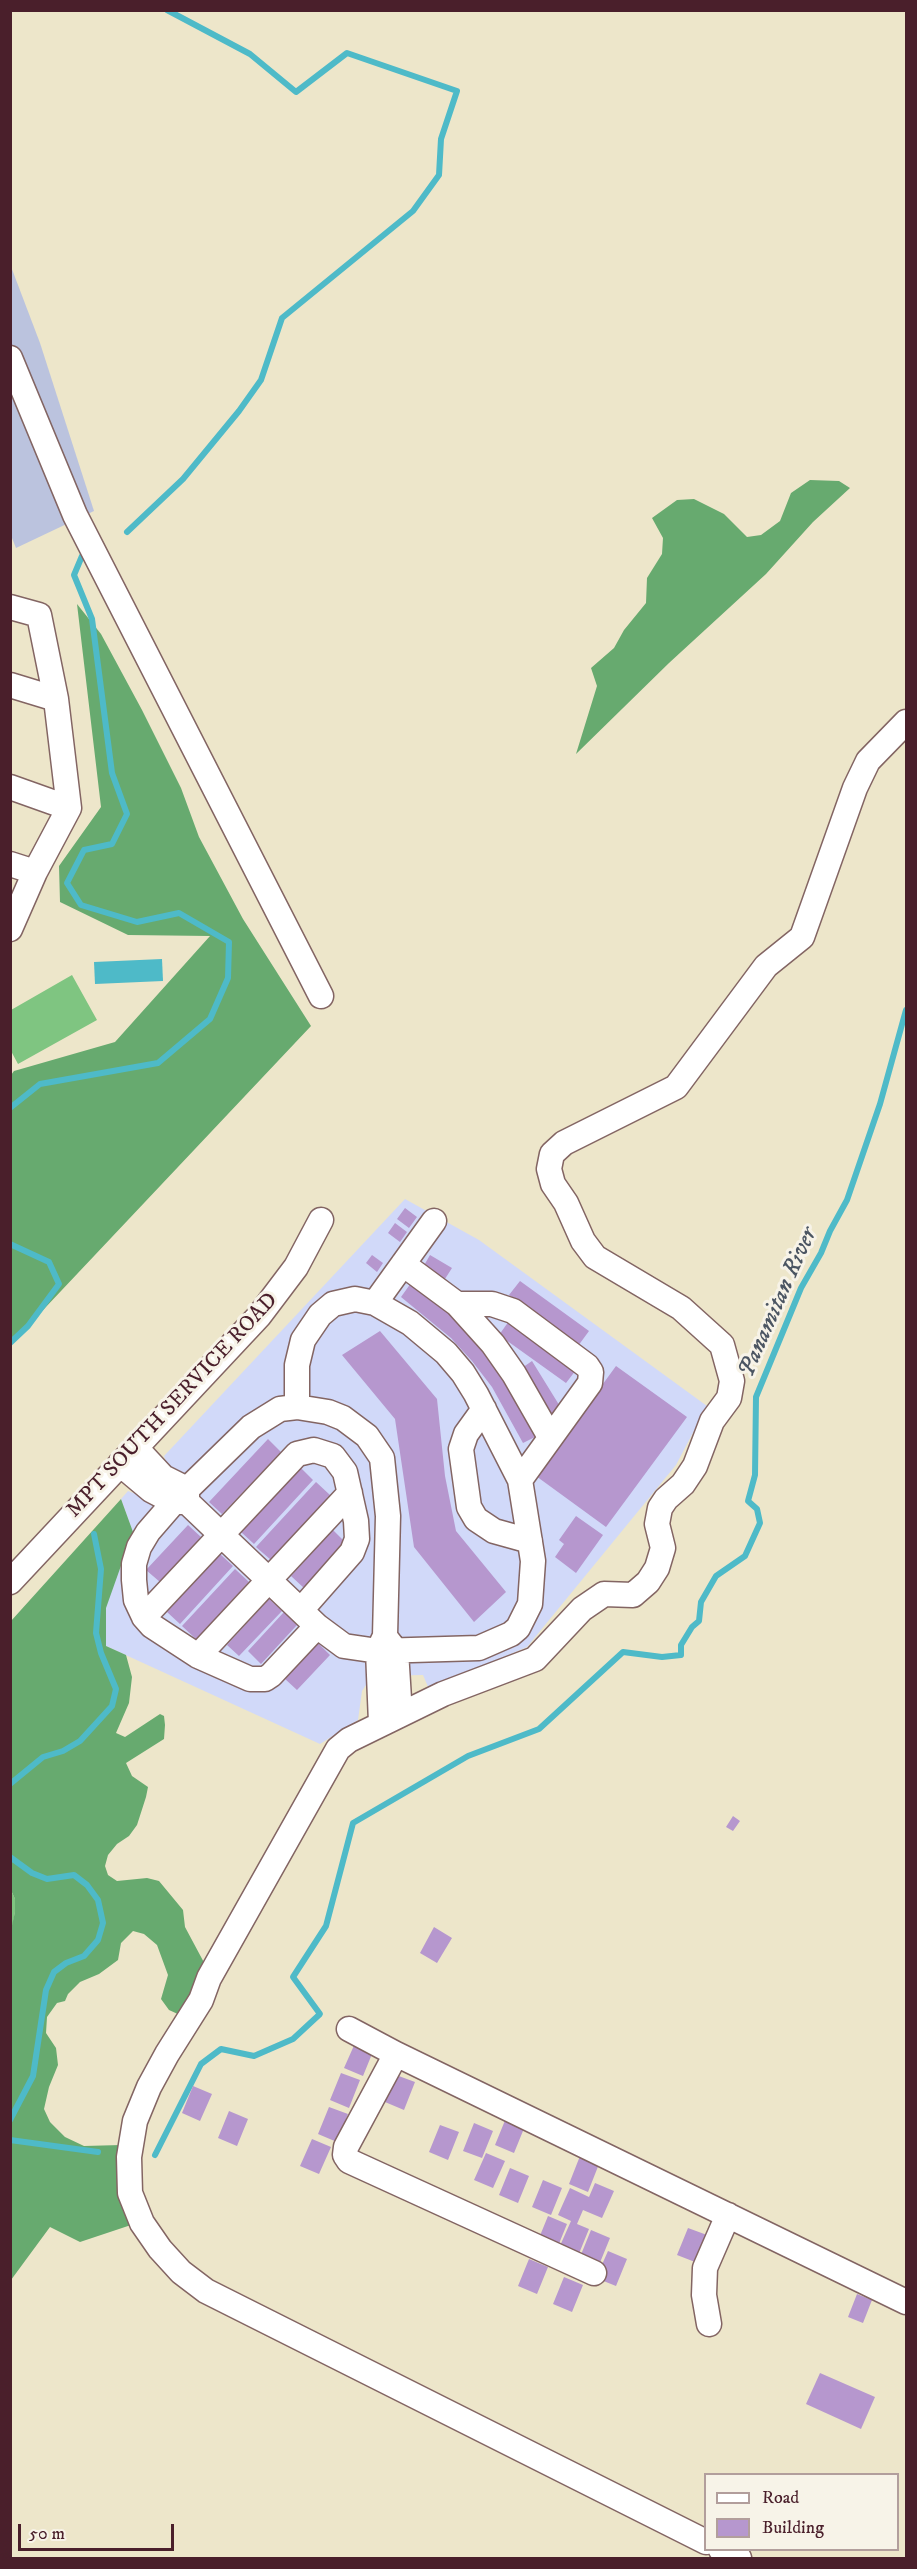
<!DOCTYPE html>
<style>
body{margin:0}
#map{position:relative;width:917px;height:2569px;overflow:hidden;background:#ede6ca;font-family:"IM FELL DW Pica",serif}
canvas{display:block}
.frame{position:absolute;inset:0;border:12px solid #4a1f2b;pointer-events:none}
.legend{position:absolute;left:704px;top:2473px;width:195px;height:78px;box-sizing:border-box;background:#f7f3e8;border:2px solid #b29e9c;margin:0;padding:8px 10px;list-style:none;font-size:18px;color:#4a1f2b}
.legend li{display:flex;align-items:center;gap:12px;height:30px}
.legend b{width:30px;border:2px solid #b29e9c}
.scale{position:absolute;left:18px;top:2524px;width:156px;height:27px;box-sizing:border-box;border:3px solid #4a1f2b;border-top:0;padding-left:8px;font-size:18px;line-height:21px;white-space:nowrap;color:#4a1f2b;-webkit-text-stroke:4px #f7f3e8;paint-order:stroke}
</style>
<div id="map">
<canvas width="917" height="2569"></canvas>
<div class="frame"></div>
<ul class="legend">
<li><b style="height:8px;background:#fff"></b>Road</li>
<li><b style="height:16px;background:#b697ce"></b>Building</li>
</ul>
<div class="scale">50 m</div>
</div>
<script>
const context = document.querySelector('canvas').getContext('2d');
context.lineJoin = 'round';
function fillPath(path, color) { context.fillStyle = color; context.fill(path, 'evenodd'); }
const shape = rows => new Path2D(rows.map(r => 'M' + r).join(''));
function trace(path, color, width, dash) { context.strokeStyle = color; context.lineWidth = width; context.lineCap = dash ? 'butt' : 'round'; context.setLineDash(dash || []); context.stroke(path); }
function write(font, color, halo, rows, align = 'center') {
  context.font = font + ' "IM FELL DW Pica",serif'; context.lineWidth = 6; context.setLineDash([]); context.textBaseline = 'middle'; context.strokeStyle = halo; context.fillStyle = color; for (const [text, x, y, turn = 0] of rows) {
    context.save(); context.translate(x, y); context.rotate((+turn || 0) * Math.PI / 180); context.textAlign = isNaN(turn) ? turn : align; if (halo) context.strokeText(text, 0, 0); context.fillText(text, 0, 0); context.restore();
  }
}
fillPath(shape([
 [405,1199,479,1240,707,1406,676,1465,527,1647,429,1689,423,1675,372,1676,362,1691,358,1720,320,1744,106,1646,105,1608,133,1533,121,1499,128,1491,144,1497,169,1470,164,1456]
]), '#d1d9f9');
fillPath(shape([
 [10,264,40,343,94,511,16,548,10,533]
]), '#bbc3de');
fillPath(shape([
 [72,975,97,1020,18,1064,11,1051,11,1010],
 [10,1888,15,1899,15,1912,11,1934]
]), '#7fc581');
fillPath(shape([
 [810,480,839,481,850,488,813,522,766,574,669,663,576,754,597,686,591,668,614,648,624,630,646,603,647,578,662,554,663,538,652,518,677,500,694,499,724,514,747,537,761,535,780,521,791,493],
 [77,604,101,634,142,710,181,788,199,837,243,919,311,1026,11,1344,11,1075,14,1071,115,1042,210,936,128,935,60,902,59,866,101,807],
 [121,1499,133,1532,106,1608,106,1646,126,1655,132,1677,129,1703,116,1733,125,1737,160,1714,164,1716,165,1725,164,1739,126,1763,132,1776,148,1787,146,1797,137,1825,129,1836,117,1844,108,1855,105,1866,108,1875,117,1881,147,1878,159,1881,183,1910,185,1927,208,1970,180,2015,169,2010,161,1999,168,1975,157,1945,144,1934,133,1931,121,1943,118,1960,99,1974,80,1982,68,1994,65,2001,57,2003,47,2017,46,2033,56,2048,58,2065,49,2087,44,2109,50,2122,65,2137,84,2146,121,2145,134,2224,80,2242,50,2227,11,2280,10,1934,15,1912,15,1899,10,1888,11,1621]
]), '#67aa6f');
fillPath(shape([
 [162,959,163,981,95,984,94,962]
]), '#4ebac8');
trace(shape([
 [127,532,183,479,239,411,261,380,282,318,413,211,439,175,441,139,457,91,347,53,296,92,250,54,167,10],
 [10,1108,40,1084,158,1063,210,1019,228,978,229,942,179,913,137,922,81,905,67,883,84,850,112,844,127,814,112,773,92,619,74,575,82,556],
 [10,1244,49,1262,59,1284,28,1326,10,1343],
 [10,1784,43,1757,63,1751,80,1741,112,1706,116,1689,101,1653,96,1633,101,1569,94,1534],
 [10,1857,32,1873,47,1879,74,1875,87,1885,98,1900,103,1923,98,1940,84,1956,66,1963,54,1972,46,1990,33,2076,10,2120],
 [10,2140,98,2152],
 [155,2155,201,2064,221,2049,254,2056,293,2039,320,2014,293,1977,326,1926,353,1823,468,1756,539,1729,623,1652,662,1657,681,1655,681,1645,692,1627,699,1621,701,1602,716,1576,745,1556,760,1523,757,1509,748,1501,755,1475,756,1397,801,1288,821,1253,830,1231,847,1200,880,1104,906,1010]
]), '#4ebac8', 6);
fillPath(shape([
 [405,1208,417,1217,409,1228,397,1219],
 [395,1223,407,1232,400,1242,388,1233],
 [372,1255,383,1263,377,1272,366,1263],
 [430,1255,452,1268,443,1282,422,1269],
 [520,1281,589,1331,578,1346,509,1295],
 [411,1283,452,1313,487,1349,539,1435,523,1443,492,1387,472,1361,451,1338,401,1297],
 [509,1321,576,1370,566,1383,499,1335],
 [380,1331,437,1399,445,1476,456,1531,506,1592,474,1622,414,1547,395,1419,342,1355],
 [532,1361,561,1408,546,1416,519,1370],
 [616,1366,687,1417,606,1527,536,1476],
 [268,1439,281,1452,222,1514,209,1502],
 [301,1468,313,1480,254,1544,241,1532],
 [316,1482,330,1495,271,1560,256,1547],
 [576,1516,603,1535,576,1573,555,1557,564,1544,559,1540],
 [188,1525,201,1537,160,1582,146,1570],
 [333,1530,346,1543,304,1588,291,1576],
 [220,1554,233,1566,180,1624,167,1612],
 [235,1569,249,1582,196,1639,182,1626],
 [269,1599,282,1611,239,1656,227,1645],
 [284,1612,297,1625,261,1664,248,1651],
 [318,1643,330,1655,297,1690,284,1678],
 [733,1816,740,1821,733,1831,726,1827],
 [434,1927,452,1938,437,1963,420,1953],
 [356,2041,374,2049,363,2076,344,2068],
 [341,2073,360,2080,349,2108,330,2100],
 [396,2075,415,2082,404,2110,385,2102],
 [193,2086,212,2094,200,2121,182,2113],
 [329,2107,348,2114,337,2142,318,2134],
 [229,2111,248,2119,237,2146,218,2138],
 [506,2118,525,2126,514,2153,495,2145],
 [474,2123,493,2131,482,2158,463,2151],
 [440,2125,459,2132,448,2160,429,2152],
 [312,2139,331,2147,319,2174,300,2166],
 [486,2153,505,2161,493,2188,474,2180],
 [580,2156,599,2164,588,2192,569,2184],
 [510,2168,529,2176,518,2203,499,2195],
 [543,2180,562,2188,551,2215,532,2207],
 [595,2183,614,2191,602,2218,583,2210,577,2224,589,2229,578,2256,559,2248,571,2221,558,2215,570,2188,589,2197],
 [548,2216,567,2224,556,2251,537,2243],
 [688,2228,707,2235,695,2262,677,2255],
 [591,2230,610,2238,599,2265,580,2257],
 [608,2251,627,2259,616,2286,596,2278],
 [529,2259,548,2267,537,2294,518,2286],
 [564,2277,583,2285,572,2312,553,2304],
 [857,2294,872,2300,863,2323,848,2317],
 [820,2373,875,2397,861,2429,806,2404]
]), '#b697ce');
const minor = shape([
 [10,358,75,515,321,996],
 [10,607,39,615,56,699,69,808,35,872,10,929],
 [10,685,56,699],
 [10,787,69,808],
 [10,864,35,872],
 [403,1264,457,1304,493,1344,514,1374,550,1437],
 [375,1303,434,1221],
 [457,1304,492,1304,513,1311,587,1366,591,1372,590,1383,520,1480],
 [484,1409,466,1434,461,1449,469,1507,476,1519,494,1531,530,1541],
 [136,1448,163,1477,187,1489,187,1502],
 [120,1464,151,1490,174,1502,187,1502,317,1626,344,1646,378,1651,479,1648,511,1634,518,1628,530,1604,533,1561,520,1480,476,1394,463,1373,446,1353,410,1323,375,1303,355,1299,333,1304,320,1315,303,1340,297,1365,297,1407],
 [10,1582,259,1316,296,1267,321,1220],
 [144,1617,297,1454,314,1450,333,1456,345,1472,356,1521,357,1539,352,1552,301,1610],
 [317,1626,271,1675,265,1679,250,1679,198,1656,152,1626,144,1617,136,1600,134,1580,134,1564,139,1547,148,1532,174,1502,251,1427,280,1409,297,1407,328,1412,343,1418,367,1436,382,1458,388,1516,385,1636,378,1651,381,1723],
 [386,1638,396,1651,400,1715],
 [198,1656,350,1493],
 [349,2029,396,2054],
 [594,2273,349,2161,345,2155,346,2147,396,2054,906,2302],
 [709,2324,704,2295,705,2268,728,2215],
 [706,2542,206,2291,181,2272,160,2249,142,2223,130,2193,129,2157,135,2121,149,2087,167,2054,201,2000,209,1978,338,1749,349,1740,443,1694,535,1659,582,1609,604,1594,633,1595,648,1582,657,1568,663,1548,657,1524,660,1508,666,1499,683,1484,695,1466,712,1421,729,1398,732,1381,722,1345,681,1308,595,1257,583,1241,566,1203,553,1184,549,1169,552,1154,564,1143,676,1087,766,966,802,937,855,788,868,761,906,722],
 [721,2550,739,2558]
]);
trace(minor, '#836563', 27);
trace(minor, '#fff', 24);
write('22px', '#4a1f2b', '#f7f3e8', [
 ["MPT SOUTH SERVICE ROAD",173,1406,-47]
]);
write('italic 24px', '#4b5562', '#f7f3e8', [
 ["Panamitan River",779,1303,-66]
]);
</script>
